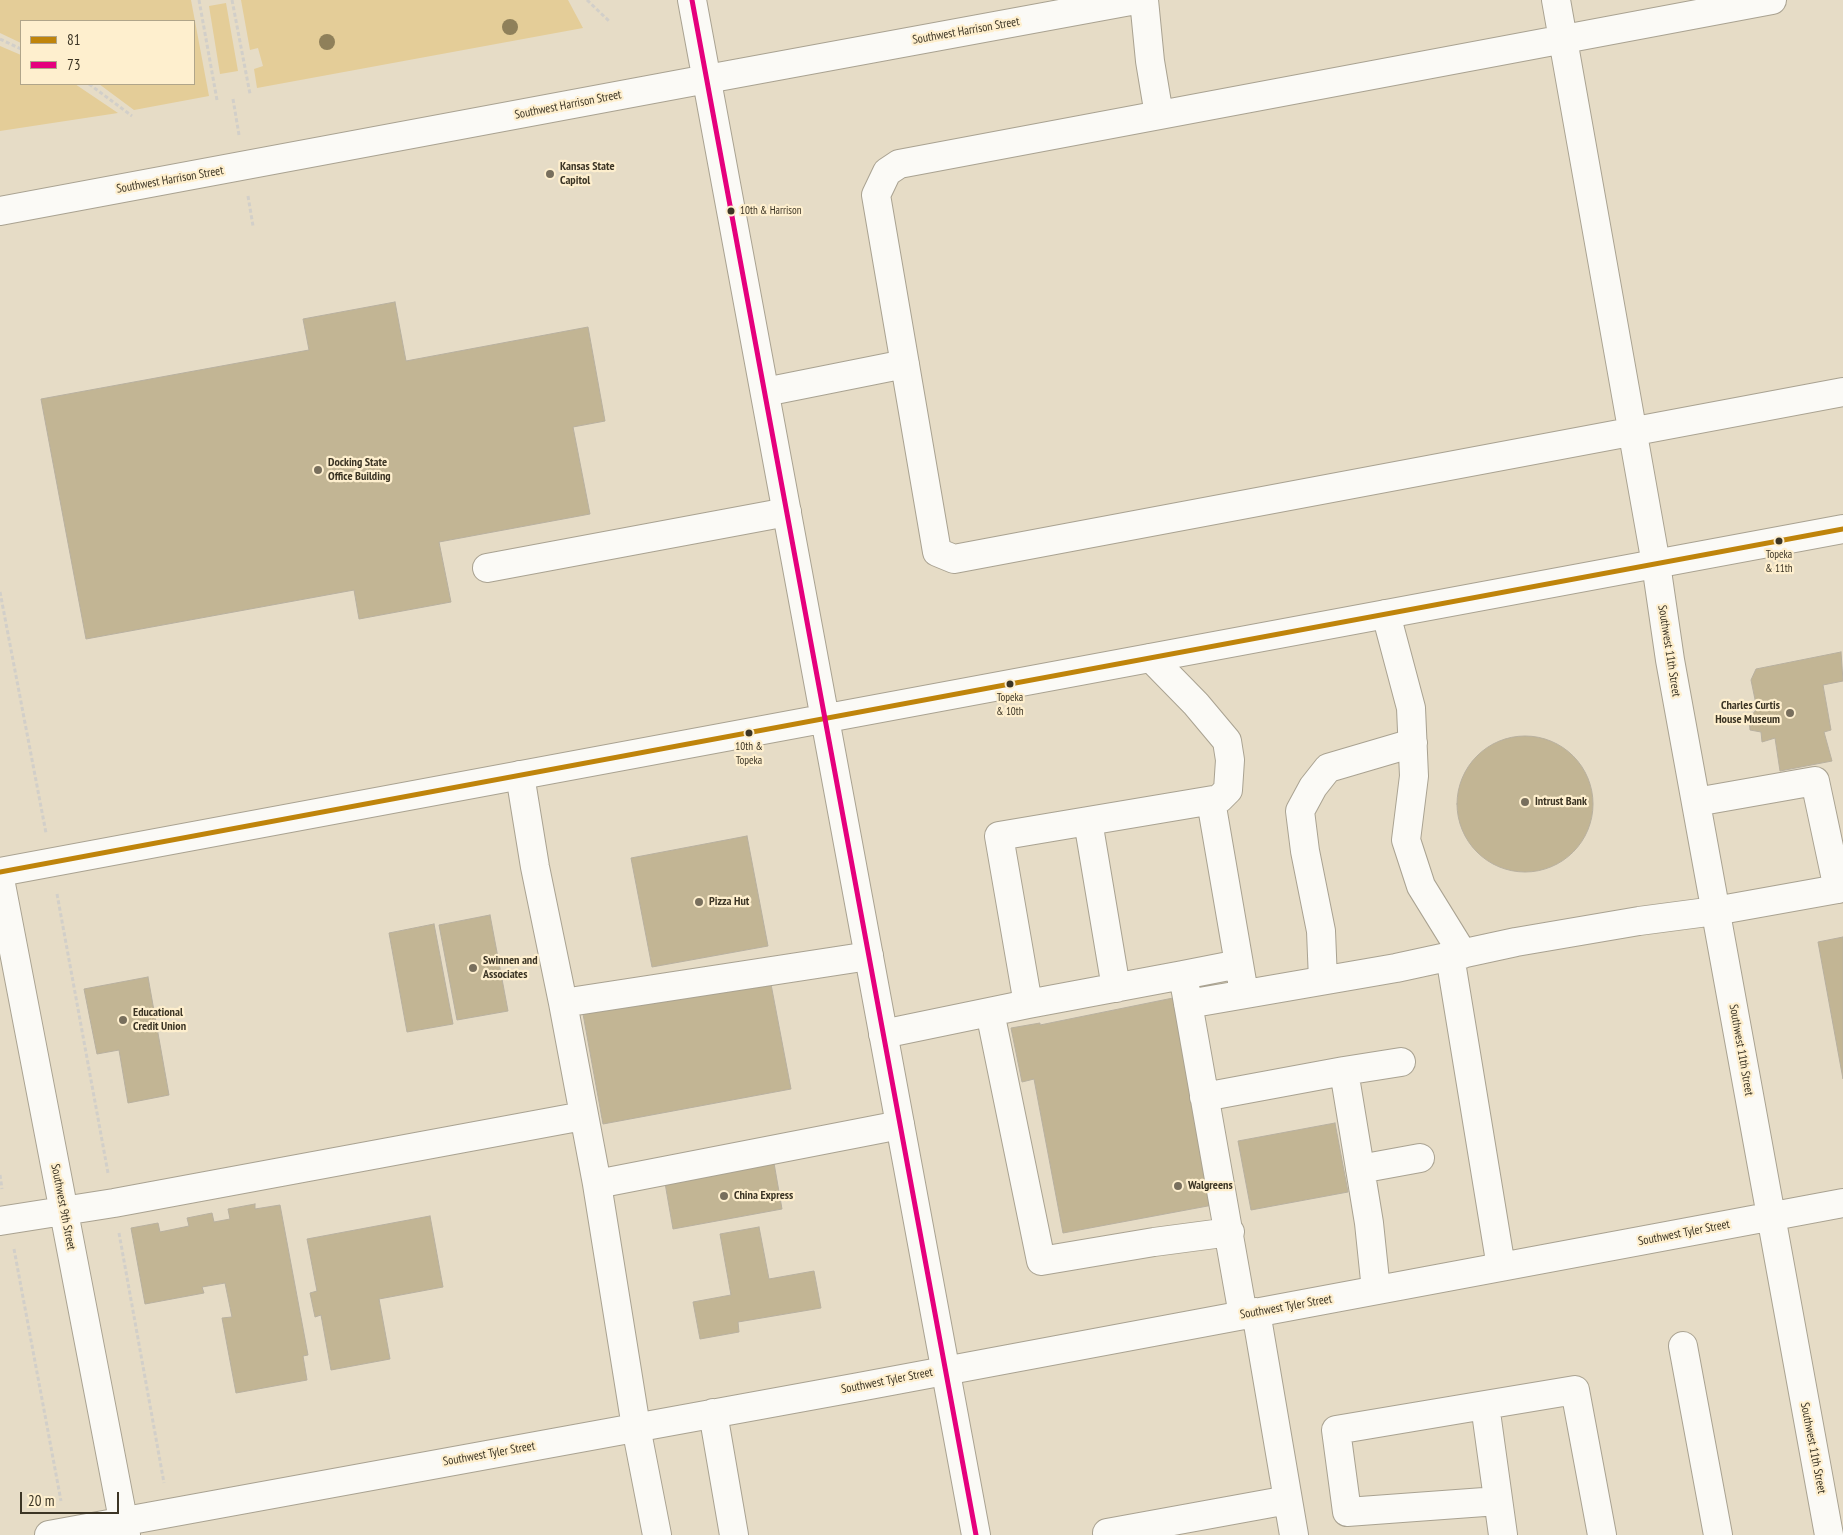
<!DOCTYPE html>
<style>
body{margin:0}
#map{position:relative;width:1843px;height:1535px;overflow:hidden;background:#e6dcc6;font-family:"PT Sans Narrow",sans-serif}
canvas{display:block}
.legend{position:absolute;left:20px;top:20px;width:175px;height:65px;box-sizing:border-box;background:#feefce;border:1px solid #b0a58a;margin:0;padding:6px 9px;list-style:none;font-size:15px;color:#3c3525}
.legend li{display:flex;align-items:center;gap:10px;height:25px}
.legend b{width:25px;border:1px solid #b0a58a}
.scale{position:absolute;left:20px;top:1492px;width:99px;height:22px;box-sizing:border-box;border:2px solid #3c3525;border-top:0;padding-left:6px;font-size:15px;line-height:18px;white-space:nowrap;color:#3c3525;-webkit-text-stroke:4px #feefce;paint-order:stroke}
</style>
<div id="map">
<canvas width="1843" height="1535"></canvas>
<ul class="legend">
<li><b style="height:6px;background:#bf840b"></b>81</li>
<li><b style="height:6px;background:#e5007d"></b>73</li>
</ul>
<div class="scale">20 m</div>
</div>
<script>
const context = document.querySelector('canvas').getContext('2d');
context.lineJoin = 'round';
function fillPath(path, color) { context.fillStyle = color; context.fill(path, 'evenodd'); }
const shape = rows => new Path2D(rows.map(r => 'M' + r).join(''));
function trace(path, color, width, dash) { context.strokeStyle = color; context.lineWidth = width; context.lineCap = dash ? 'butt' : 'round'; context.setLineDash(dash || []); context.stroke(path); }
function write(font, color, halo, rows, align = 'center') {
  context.font = font + ' "PT Sans Narrow",sans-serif'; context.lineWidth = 4.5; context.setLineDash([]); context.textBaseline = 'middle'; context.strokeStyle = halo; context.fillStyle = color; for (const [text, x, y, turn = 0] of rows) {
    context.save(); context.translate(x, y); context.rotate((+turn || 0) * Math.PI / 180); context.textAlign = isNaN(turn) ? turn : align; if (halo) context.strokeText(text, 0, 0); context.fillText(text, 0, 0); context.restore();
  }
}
fillPath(shape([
 [0,0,191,0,209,96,134,110,99,84,194,84,194,21,21,21,21,43,0,33],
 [241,0,568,0,583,28,257,88,254,69,263,66,258,48,250,50],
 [226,3,238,71,220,74,209,6],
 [0,46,21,55,21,84,75,84,118,113,0,131]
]), '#e4cd98');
const building = shape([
 [395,302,406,361,588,327,605,421,573,427,590,514,439,542,451,602,359,619,354,590,86,639,41,399,309,350,303,319,395,302],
 [1841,652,1843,681,1823,685,1831,730,1824,732,1832,761,1780,771,1775,738,1762,742,1761,732,1750,730,1749,718,1757,709,1751,680,1756,669,1841,652],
 '1457 804a68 68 0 1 1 136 0a68 68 0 1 1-136 0Z',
 [747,836,768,946,652,967,631,858,747,836],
 [490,915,508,1011,457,1020,439,925,490,915],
 [434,924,453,1024,407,1032,389,933,434,924],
 [1843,937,1843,1079,1818,942,1843,937],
 [148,977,169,1095,128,1103,119,1050,97,1054,84,989,148,977],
 [770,979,791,1089,603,1124,583,1014,770,979],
 [1173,998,1213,1205,1063,1233,1034,1079,1022,1082,1011,1028,1040,1023,1040,1025,1173,998],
 [1335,1123,1348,1192,1251,1210,1238,1141,1335,1123],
 [774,1163,782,1209,673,1229,665,1183,774,1163],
 [255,1204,255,1209,280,1205,308,1355,303,1356,307,1380,236,1393,222,1318,232,1317,225,1283,202,1287,204,1293,145,1304,131,1228,158,1223,160,1232,189,1226,187,1218,212,1213,214,1222,230,1219,228,1209,255,1204],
 [430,1216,443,1287,379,1299,390,1359,331,1370,321,1315,315,1317,310,1293,317,1291,307,1239,430,1216],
 [759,1227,769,1279,814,1271,821,1308,738,1322,739,1332,700,1339,693,1302,731,1295,720,1234,759,1227]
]);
fillPath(building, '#c2b594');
trace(building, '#b8b09f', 1);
const minor = shape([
 [1144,0,1150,61,1159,115],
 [1556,0,1656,564,1670,660,1829,1535],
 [1772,0,899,164,887,172,876,195,937,552,954,559,1843,392],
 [707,79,1136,0],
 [765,392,905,364],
 [487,568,787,512],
 [1386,614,1411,708,1414,776,1406,840,1421,886,1463,954],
 [520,775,535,867,563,1003,869,956],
 [1211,801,1244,993],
 [1696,802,1815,781,1838,889],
 [1088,821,1116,988],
 [0,879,126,1535],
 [1450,956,1501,1267],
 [1183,975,1239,964],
 [1323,980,1321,931,1305,851,1300,811,1313,787,1328,768,1413,743],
 [563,1003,597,1184,900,1125],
 [1028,1004,999,836,1219,799,1228,790,1230,760,1227,741,1196,704,1151,658],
 [1188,1004,1396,968,1516,942,1639,921,1715,911,1843,888],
 [990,1012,1041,1261,1154,1242,1230,1232],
 [883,1034,1028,1004,1183,975,1243,1315],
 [1344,1071,1401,1062],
 [1204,1097,1344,1071,1369,1223,1376,1290],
 [1360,1169,1420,1158],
 [597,1184,636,1427,657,1535],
 [0,1221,114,1203,583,1116],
 [1683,1346,1718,1535],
 [1485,1405,1336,1430,1347,1512,1498,1501],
 [713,1413,734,1535],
 [1288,1500,1294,1535],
 [1107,1533,1288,1500,1256,1312],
 [49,1535,859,1387,1843,1203],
 [1503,1535,1485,1405,1575,1390,1602,1535]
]);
const major = shape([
 [692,0,976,1535],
 [0,211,707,79],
 [0,872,1843,529]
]);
trace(minor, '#a9a291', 30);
trace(major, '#a9a291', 30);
trace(shape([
 [199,0,217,100],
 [232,0,250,94],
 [587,0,609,21],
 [0,39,21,49],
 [89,84,132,116],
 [233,99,239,135],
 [248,196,253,226],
 [0,592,46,833],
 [57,894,108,1173],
 [0,1175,2,1189],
 [119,1233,164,1483],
 [14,1249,61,1501]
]), '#d2cfc9', 3, [4, 2.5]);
trace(minor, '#fbfaf6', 28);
trace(major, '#fbfaf6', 28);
trace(shape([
 [0,872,1843,529]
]), '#bf840b', 5);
trace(shape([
 [692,0,976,1535]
]), '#e5007d', 5);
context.fillStyle = '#8f805a';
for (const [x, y] of [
 [510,27],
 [327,42]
]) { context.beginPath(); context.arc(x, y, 8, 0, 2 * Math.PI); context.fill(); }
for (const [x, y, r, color] of [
 [550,174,5,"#786f5d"],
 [731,211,4.5,"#3c3525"],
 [318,470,5,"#786f5d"],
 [1779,541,4.5,"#3c3525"],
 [1010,684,4.5,"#3c3525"],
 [1790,713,5,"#786f5d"],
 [749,733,4.5,"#3c3525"],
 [1525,802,5,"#786f5d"],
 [699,902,5,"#786f5d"],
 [473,968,5,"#786f5d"],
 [123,1020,5,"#786f5d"],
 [1178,1186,5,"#786f5d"],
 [724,1196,5,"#786f5d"]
]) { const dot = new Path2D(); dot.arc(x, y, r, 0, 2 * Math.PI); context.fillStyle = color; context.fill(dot); trace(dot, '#feefce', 2); }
write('11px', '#3c3525', '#feefce', [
 ["10th & Harrison",740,211,"left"],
 ["Topeka",1779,555],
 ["& 11th",1779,569],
 ["Topeka",1010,698],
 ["& 10th",1010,712],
 ["10th &",749,747],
 ["Topeka",749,761]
]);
write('12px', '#3c3525', '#feefce', [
 ["Southwest Harrison Street",966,31,-10],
 ["Southwest Harrison Street",568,105,-11],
 ["Southwest Harrison Street",170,180,-10],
 ["Southwest 11th Street",1669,651,81],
 ["Southwest 11th Street",1741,1050,80],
 ["Southwest 9th Street",63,1207,79],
 ["Southwest Tyler Street",1684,1233,-11],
 ["Southwest Tyler Street",1286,1307,-10],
 ["Southwest Tyler Street",887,1381,-11],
 ["Southwest 11th Street",1813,1448,79],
 ["Southwest Tyler Street",489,1454,-10]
]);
write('bold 12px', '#3c3525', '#feefce', [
 ["Kansas State",560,167],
 ["Capitol",560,181],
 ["Docking State",328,463],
 ["Office Building",328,477],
 ["Charles Curtis",1780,706,"right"],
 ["House Museum",1780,720,"right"],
 ["Intrust Bank",1535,802],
 ["Pizza Hut",709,902],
 ["Swinnen and",483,961],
 ["Associates",483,975],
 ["Educational",133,1013],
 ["Credit Union",133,1027],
 ["Walgreens",1188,1186],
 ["China Express",734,1196]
], 'left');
</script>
